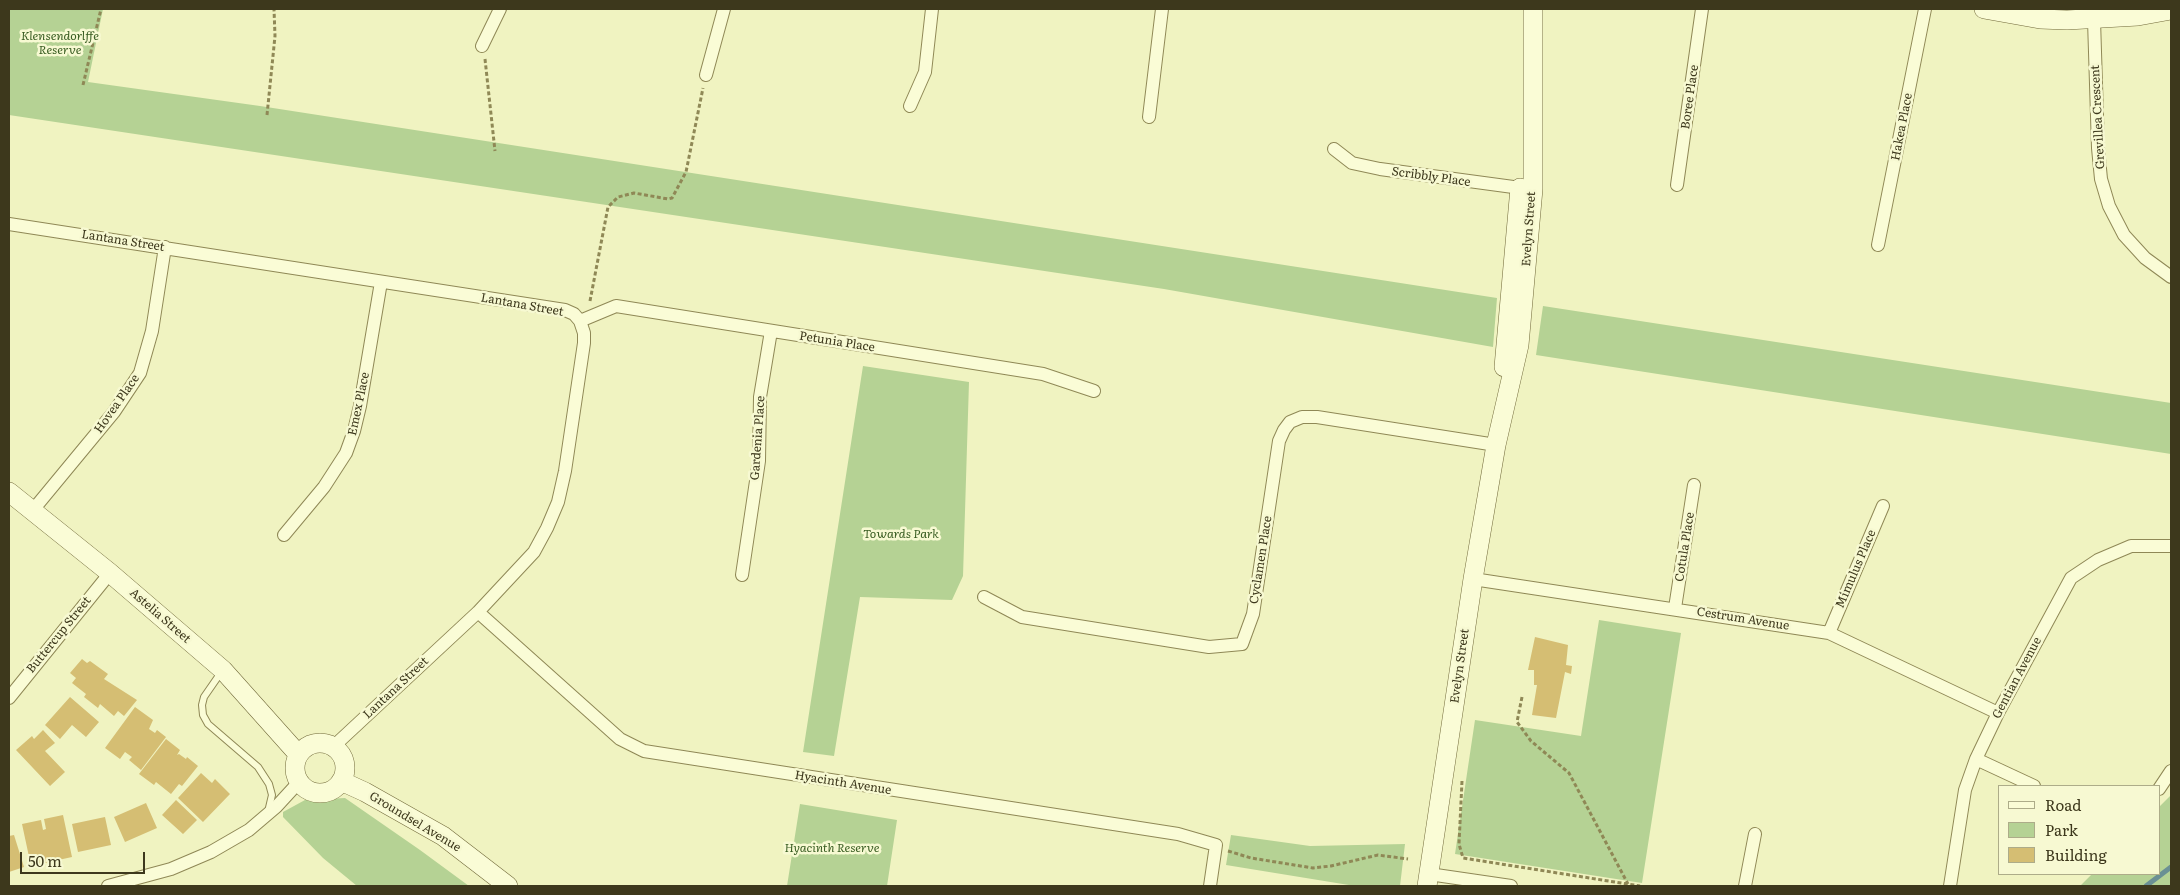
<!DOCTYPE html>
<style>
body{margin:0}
#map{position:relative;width:2180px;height:895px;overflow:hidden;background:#f0f3c1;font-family:Literata,serif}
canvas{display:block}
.frame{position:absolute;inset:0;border:10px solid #3d381c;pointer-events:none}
.legend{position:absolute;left:1998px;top:785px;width:162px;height:90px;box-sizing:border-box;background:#f7f9d2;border:1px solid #adac89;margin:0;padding:6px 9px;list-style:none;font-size:15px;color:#3d381c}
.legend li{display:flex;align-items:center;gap:10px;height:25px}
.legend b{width:25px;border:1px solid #adac89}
.scale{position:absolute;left:20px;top:852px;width:125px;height:22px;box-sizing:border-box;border:2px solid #3d381c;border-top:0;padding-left:6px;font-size:15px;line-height:18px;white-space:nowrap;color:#3d381c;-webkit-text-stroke:4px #f7f9d2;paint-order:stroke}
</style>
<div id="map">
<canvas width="2180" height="895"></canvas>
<div class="frame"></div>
<ul class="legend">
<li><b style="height:6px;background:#fafcd6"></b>Road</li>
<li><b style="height:14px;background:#b5d294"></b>Park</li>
<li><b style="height:14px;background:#d5be73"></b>Building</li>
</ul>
<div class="scale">50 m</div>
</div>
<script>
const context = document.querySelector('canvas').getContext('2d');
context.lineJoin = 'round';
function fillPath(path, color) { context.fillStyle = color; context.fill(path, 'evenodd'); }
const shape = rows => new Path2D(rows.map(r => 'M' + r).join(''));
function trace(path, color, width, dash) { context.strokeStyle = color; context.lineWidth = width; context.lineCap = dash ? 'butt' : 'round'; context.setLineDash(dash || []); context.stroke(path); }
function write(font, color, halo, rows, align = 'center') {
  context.font = font + ' Literata,serif'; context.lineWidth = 5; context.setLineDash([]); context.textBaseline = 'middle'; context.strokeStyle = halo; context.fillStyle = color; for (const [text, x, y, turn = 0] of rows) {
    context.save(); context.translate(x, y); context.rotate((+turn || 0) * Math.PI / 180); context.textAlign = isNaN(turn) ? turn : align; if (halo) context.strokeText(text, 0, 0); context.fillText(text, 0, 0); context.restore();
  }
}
fillPath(shape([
 [9,9,103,9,88,82,260,106,1497,298,1493,347,1164,289,9,115],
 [1543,306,2171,403,2171,454,1536,355],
 [863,366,969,382,963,576,952,600,860,597,834,756,803,752],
 [1599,620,1681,633,1642,883,1455,854,1475,720,1581,736],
 [2171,795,2171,886,2080,886,2092,874,2159,874,2159,807],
 [345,798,420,850,469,886,357,886,323,858,283,817,283,812,305,800],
 [800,804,897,820,887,886,787,886],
 [1231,835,1310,846,1405,844,1400,886,1355,886,1226,865]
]), '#b5d294');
trace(shape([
 [2146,886,2171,867]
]), '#6a9094', 5);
fillPath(shape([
 [1535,637,1568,645,1566,665,1572,666,1571,674,1565,672,1556,718,1532,715,1537,685,1534,685,1534,670,1528,670],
 [82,659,87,663,90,661,108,674,104,679,137,700,124,716,118,711,114,716,100,704,98,708,84,697,86,694,72,683,76,678,70,673],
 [70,697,99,722,86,737,72,725,60,739,45,725],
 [135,707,153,720,149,729,155,733,157,730,166,737,141,770,129,760,132,757,125,752,120,759,105,748],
 [43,730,55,743,45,751,65,772,50,786,16,750,32,736,34,739],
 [166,739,180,750,177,755,179,754,186,759,187,757,198,766,182,786,179,784,171,794,156,782,154,785,139,774],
 [201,773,212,783,215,779,230,794,203,822,178,798],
 [176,800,197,820,183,834,162,815],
 [146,803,157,828,125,842,114,817],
 [63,815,72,857,31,866,22,824,41,820,43,830,46,829,44,819],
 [105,817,111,845,78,852,72,824],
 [14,835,24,867,9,872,9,836]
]), '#d5be73');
const lane = shape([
 [222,671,204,697,202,705,203,715,208,724,258,767,269,784,272,795,268,812]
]);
const street = shape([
 [2094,20,2098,148,2101,179,2109,206,2124,235,2145,258,2171,277],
 [482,46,500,9],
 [706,75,724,9],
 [910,106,925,72,932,9],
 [1149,117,1162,9],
 [1334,149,1352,163,1380,169,1528,189],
 [1677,185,1702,9],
 [9,224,565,310,574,314,580,321,584,333,584,343,565,471,558,502,547,528,534,552,478,612,334,746],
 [1878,245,1925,9],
 [580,321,616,306,1043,374,1094,391],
 [33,510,114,412,140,373,152,331,165,247],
 [284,535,324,487,346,453,354,431,360,406,381,282],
 [742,575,759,461,760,397,771,331],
 [1473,579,1829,633,1998,713],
 [984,597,1022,617,1209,647,1242,644,1253,614,1279,441,1284,430,1290,422,1302,417,1317,417,1496,445],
 [1675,608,1694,485],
 [478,612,620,739,644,751,1178,834,1216,845,1210,886],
 [1829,633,1883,506],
 [9,698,110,573],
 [1976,759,2034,786],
 [2159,789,2171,771],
 [1429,874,1511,886],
 [108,886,171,869,211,852,249,830,276,807,299,782],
 [1745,886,1755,834],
 [1950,886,1965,790,1976,759,1998,713,2071,578,2098,560,2131,546,2171,546]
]);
const secondary = shape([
 [1984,9,2040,19,2067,20,2138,16,2171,10],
 [1504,367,1520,188],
 [9,492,110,573,223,670,298,754],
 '295 768a25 25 0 1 1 50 0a25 25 0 1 1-50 0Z',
 [341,781,365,792,443,836,508,886],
 [1427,886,1473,579,1496,445,1519,345,1533,189,1533,9]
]);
trace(lane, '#8f8856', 8);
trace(street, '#8f8856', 14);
trace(secondary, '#71693a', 20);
trace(shape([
 [485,59,495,151],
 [83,85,101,9],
 [267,115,275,36,274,9],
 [590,301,608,207,618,197,634,193,668,199,672,198,686,172,703,88],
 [1522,697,1517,722,1531,741,1569,773,1628,884],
 [1462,781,1459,844,1463,858,1640,886],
 [1228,851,1251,858,1313,868,1331,866,1378,855,1408,859]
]), '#8f8856', 3, [4, 2.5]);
trace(lane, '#fafcd6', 6);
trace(street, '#fafcd6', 12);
trace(secondary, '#fafcd6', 19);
write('italic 12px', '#385c21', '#f7f9d2', [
 ["Klensendorlffe",60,36],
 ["Reserve",60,50],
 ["Towards Park",901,534],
 ["Hyacinth Reserve",832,848]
]);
write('12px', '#3d381c', '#f7f9d2', [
 ["Boree Place",1690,97,-82],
 ["Grevillea Crescent",2098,117,-93],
 ["Hakea Place",1902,127,-79],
 ["Scribbly Place",1431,177,8],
 ["Evelyn Street",1529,229,-86],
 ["Lantana Street",123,241,9],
 ["Lantana Street",522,305,10],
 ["Petunia Place",837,342,9],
 ["Hovea Place",117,404,-55],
 ["Emex Place",359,404,-78],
 ["Gardenia Place",758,438,-86],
 ["Cotula Place",1685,547,-81],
 ["Cyclamen Place",1261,560,-81],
 ["Mimulus Place",1856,569,-67],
 ["Astelia Street",160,616,41],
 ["Cestrum Avenue",1743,619,9],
 ["Buttercup Street",59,635,-51],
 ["Evelyn Street",1460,666,-82],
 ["Gentian Avenue",2017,678,-62],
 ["Lantana Street",396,688,-43],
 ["Hyacinth Avenue",843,783,9],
 ["Groundsel Avenue",415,822,31]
]);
</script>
